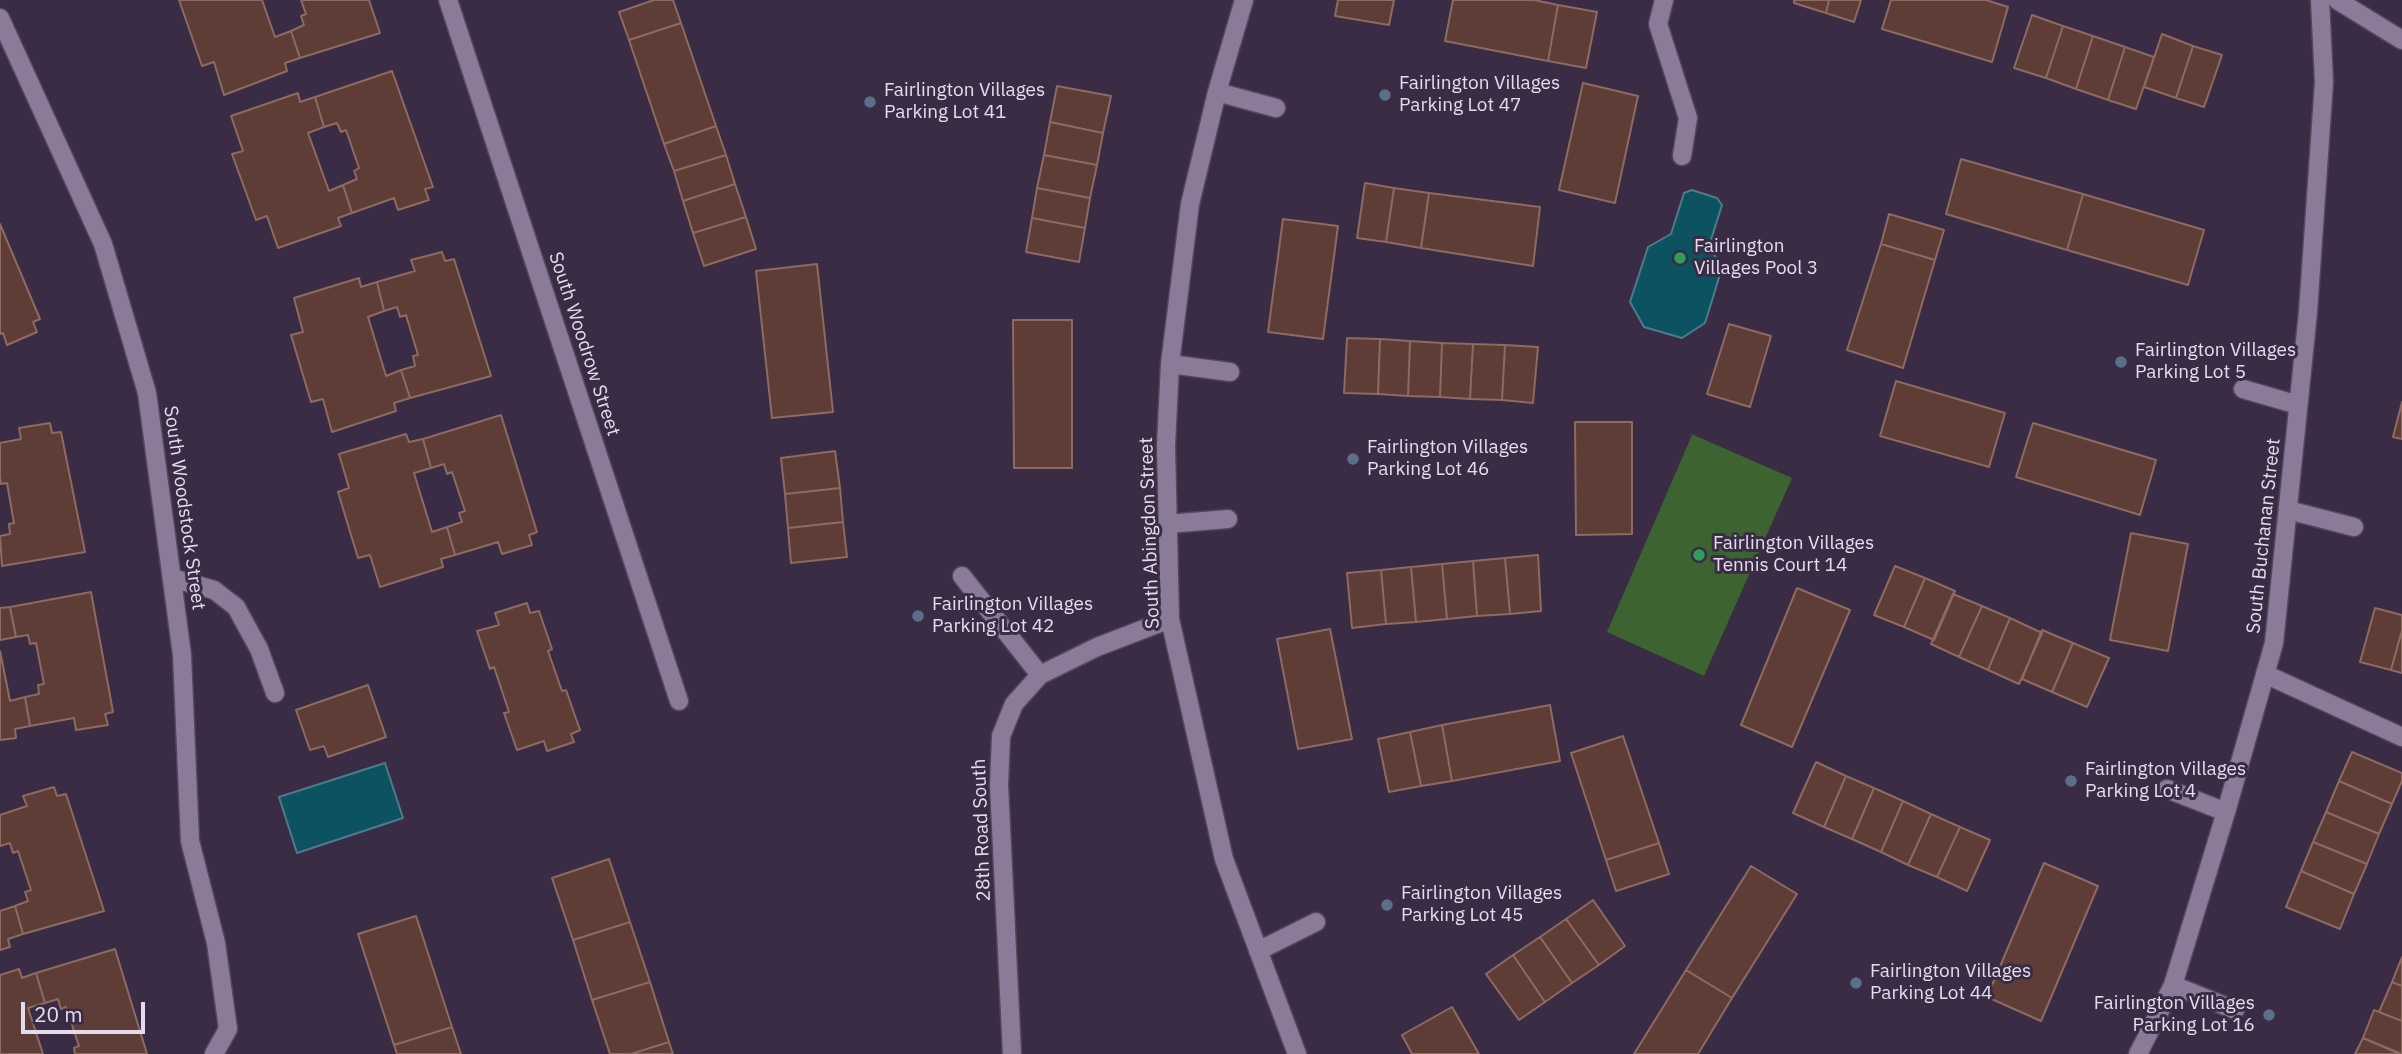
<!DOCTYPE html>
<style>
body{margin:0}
#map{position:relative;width:2402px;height:1054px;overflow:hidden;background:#3a2c45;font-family:"IBM Plex Sans",sans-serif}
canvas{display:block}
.scale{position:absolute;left:21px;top:1002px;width:124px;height:32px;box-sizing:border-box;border:4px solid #e4dcec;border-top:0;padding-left:9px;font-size:21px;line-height:24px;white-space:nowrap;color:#e4dcec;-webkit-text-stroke:5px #3a2c45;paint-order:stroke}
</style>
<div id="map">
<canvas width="2402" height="1054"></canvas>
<div class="scale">20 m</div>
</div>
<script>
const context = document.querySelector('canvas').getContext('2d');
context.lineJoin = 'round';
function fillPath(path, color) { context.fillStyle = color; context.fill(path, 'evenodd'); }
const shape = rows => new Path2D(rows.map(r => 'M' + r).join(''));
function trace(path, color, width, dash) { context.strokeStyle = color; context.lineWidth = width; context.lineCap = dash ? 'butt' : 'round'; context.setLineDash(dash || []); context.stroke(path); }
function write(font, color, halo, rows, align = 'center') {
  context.font = font + ' "IBM Plex Sans",sans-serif'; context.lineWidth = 6; context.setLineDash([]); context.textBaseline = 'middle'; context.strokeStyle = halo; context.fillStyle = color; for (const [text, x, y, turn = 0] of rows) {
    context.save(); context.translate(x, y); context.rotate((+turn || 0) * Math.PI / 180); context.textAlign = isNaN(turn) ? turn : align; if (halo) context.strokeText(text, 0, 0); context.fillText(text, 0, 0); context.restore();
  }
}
fillPath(shape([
 [1689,433,1792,478,1704,676,1607,632,1692,435]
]), '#3d6430');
const water = shape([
 [1692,190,1717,198,1722,205,1709,246,1722,268,1705,323,1682,338,1644,327,1630,302,1648,247,1671,234,1684,193,1692,190],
 [385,763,403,818,297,853,279,797,385,763]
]);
fillPath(water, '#0d5261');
trace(water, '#4e7b8b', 2);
const building = shape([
 [179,0,262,0,275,37,291,31,300,58,285,63,287,71,224,95,214,62,202,66,179,0],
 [301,0,369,0,380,33,300,58,291,31,304,25,301,16,306,14,301,0],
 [654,0,673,0,681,23,629,40,619,12,654,0],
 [1338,0,1394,0,1389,25,1335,16,1338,0],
 [1453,0,1534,0,1558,5,1548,61,1445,41,1453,0],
 [1794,0,1829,0,1826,13,1794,3,1794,0],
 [1829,0,1861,0,1854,22,1826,13,1829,0],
 [1891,0,1986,0,2008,7,1992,62,1882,29,1891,0],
 [1558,5,1597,12,1586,68,1548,61,1558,5],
 [2032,15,2063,26,2046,78,2014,68,2032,15],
 [681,23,716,126,664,144,629,40,681,23],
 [2063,26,2093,36,2076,89,2046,78,2063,26],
 [2162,34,2193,46,2176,98,2144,87,2162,34],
 [2093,36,2125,47,2108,100,2076,89,2093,36],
 [2193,46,2222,55,2204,107,2176,98,2193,46],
 [2125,47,2154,57,2136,109,2108,100,2125,47],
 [392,71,433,187,425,189,429,200,398,210,394,198,352,213,343,185,357,179,354,171,359,168,346,130,341,132,337,123,324,127,315,97,392,71],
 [1583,83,1638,96,1615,203,1559,190,1583,83],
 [1057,86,1111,96,1103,133,1050,122,1057,86],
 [298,93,300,102,315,97,324,127,308,133,329,191,343,185,352,213,338,218,341,226,278,248,267,216,256,220,232,154,243,151,231,116,298,93],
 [1050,122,1103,133,1097,165,1044,155,1050,122],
 [716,126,726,155,674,171,664,144,716,126],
 [726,155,735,184,683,201,674,171,726,155],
 [1044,155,1097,165,1090,198,1037,188,1044,155],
 [1961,159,2083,194,2067,250,1946,214,1961,159],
 [1365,183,1394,188,1386,242,1357,238,1365,183],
 [735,184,746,217,693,233,683,201,735,184],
 [1037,188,1090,198,1085,228,1032,218,1037,188],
 [1394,188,1429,193,1421,248,1386,242,1394,188],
 [1429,193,1540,207,1533,266,1421,248,1429,193],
 [2083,194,2204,230,2188,285,2067,250,2083,194],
 [1889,214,1944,230,1935,260,1881,244,1889,214],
 [746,217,756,249,704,266,693,233,746,217],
 [1032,218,1085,228,1079,262,1026,252,1032,218],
 [1283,219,1338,226,1323,339,1268,332,1283,219],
 [0,224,40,319,33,322,37,332,7,345,3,333,0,334,0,224],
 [1881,244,1935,260,1903,368,1847,350,1881,244],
 [442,252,445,261,454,259,491,376,410,398,401,370,415,366,413,356,418,355,406,315,400,317,397,307,384,311,377,282,415,271,411,260,442,252],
 [817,264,833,412,772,418,756,271,817,264],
 [359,278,361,287,377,282,384,311,368,317,386,376,401,370,410,398,394,403,396,411,332,432,323,399,311,402,291,335,303,332,294,298,359,278],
 [1013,320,1072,320,1072,468,1014,468,1013,320],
 [1729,324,1771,336,1750,407,1707,394,1729,324],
 [1347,338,1380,339,1378,394,1344,393,1347,338],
 [1380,339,1410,341,1408,396,1378,394,1380,339],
 [1410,341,1442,343,1440,397,1408,396,1410,341],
 [1442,343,1473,344,1470,399,1440,397,1442,343],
 [1473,344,1505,345,1502,400,1470,399,1473,344],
 [1505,345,1538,347,1533,403,1502,400,1505,345],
 [1896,381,2005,413,1989,467,1880,436,1896,381],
 [2402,402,2402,439,2393,437,2402,402],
 [501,415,537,532,529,535,532,545,502,554,498,542,455,555,447,527,462,522,459,513,465,511,452,472,447,474,444,464,431,468,423,439,501,415],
 [1575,422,1632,422,1632,534,1576,535,1575,422],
 [50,423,52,433,61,432,85,552,2,566,0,536,10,534,9,524,14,523,7,483,1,484,0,477,0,443,21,439,19,428,50,423],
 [2033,423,2156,460,2140,515,2016,477,2033,423],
 [406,434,409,442,423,439,431,468,414,473,432,532,447,527,455,555,441,559,443,567,380,587,370,555,358,558,338,492,349,488,339,454,406,434],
 [835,451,840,488,785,494,781,458,835,451],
 [840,488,843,522,788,528,785,494,840,488],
 [843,522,847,557,791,563,788,528,843,522],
 [2131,533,2188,544,2168,651,2110,640,2131,533],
 [1538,555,1541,611,1510,614,1505,558,1538,555],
 [1505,558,1510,614,1477,616,1473,561,1505,558],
 [1473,561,1477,616,1447,619,1442,564,1473,561],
 [1442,564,1447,619,1416,622,1411,567,1442,564],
 [1895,566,1925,578,1904,627,1874,615,1895,566],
 [1411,567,1416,622,1386,624,1381,570,1411,567],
 [1381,570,1386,624,1352,628,1347,573,1381,570],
 [1925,578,1955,591,1934,640,1904,627,1925,578],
 [1797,588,1850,610,1792,747,1741,725,1797,588],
 [91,592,113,712,105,714,108,725,76,730,74,718,30,726,25,697,39,694,38,685,44,684,36,643,30,644,28,635,16,637,10,607,91,592],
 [1953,594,1982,606,1959,657,1931,644,1953,594],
 [527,603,530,613,539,611,552,649,548,651,562,691,566,690,580,730,571,734,574,742,547,751,544,741,517,750,504,713,509,712,494,667,490,669,477,631,499,625,495,613,527,603],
 [1982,606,2010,618,1988,670,1959,657,1982,606],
 [10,607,16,637,0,640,0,608,10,607],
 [2375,608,2402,615,2402,630,2391,670,2360,662,2375,608],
 [2010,618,2042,633,2019,684,1988,670,2010,618],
 [1330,629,1352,739,1298,749,1277,639,1330,629],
 [2042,630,2073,643,2052,692,2022,679,2042,630],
 [2402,630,2402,673,2391,670,2402,630],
 [2073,643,2109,658,2087,707,2052,692,2073,643],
 [0,651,10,701,25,697,30,726,15,729,16,738,0,740,0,651],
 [368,685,386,737,328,757,324,746,310,750,296,710,368,685],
 [1550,705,1560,761,1452,781,1442,725,1550,705],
 [1442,725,1452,781,1421,786,1410,732,1442,725],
 [1410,732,1421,786,1389,792,1378,739,1410,732],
 [1623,736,1659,843,1606,860,1571,753,1623,736],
 [2352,752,2402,773,2402,781,2392,804,2339,781,2352,752],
 [1816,762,1846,776,1824,827,1793,813,1816,762],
 [1846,776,1874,788,1852,839,1824,827,1846,776],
 [2339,781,2392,804,2379,834,2326,812,2339,781],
 [54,787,57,796,66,794,104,911,23,934,15,906,28,901,25,892,31,890,18,851,13,853,10,843,0,846,0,815,27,806,23,796,54,787],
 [1874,788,1903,801,1881,852,1852,839,1874,788],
 [1903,801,1931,814,1908,865,1881,852,1903,801],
 [2326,812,2379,834,2367,864,2313,842,2326,812],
 [1931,814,1960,827,1937,877,1908,865,1931,814],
 [1960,827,1990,840,1967,891,1937,877,1960,827],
 [2313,842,2367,864,2354,894,2301,871,2313,842],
 [1659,843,1669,874,1616,891,1606,860,1659,843],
 [609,859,630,922,573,940,552,878,609,859],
 [2044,863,2098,886,2041,1021,1987,997,2044,863],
 [1751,866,1797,894,1732,998,1686,970,1751,866],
 [2301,871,2354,894,2340,929,2286,907,2301,871],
 [1593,900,1625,946,1599,965,1566,919,1593,900],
 [15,906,23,934,8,939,10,947,0,950,0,911,15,906],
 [416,916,452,1027,394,1045,358,934,416,916],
 [1566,919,1599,965,1572,983,1540,937,1566,919],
 [630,922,650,982,592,1000,573,940,630,922],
 [1540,937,1572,983,1545,1002,1513,955,1540,937],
 [115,949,147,1054,75,1054,74,1048,79,1046,66,1007,61,1009,58,999,45,1003,36,973,115,949],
 [1513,955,1545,1002,1519,1020,1486,974,1513,955],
 [2402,957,2402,986,2392,982,2402,957],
 [19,969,22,978,36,973,45,1003,28,1008,43,1054,0,1054,0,975,19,969],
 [1686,970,1732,998,1698,1054,1634,1054,1686,970],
 [650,982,669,1042,631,1054,610,1054,592,1000,650,982],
 [2392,982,2402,986,2402,1021,2379,1012,2392,982],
 [1452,1007,1479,1054,1412,1054,1402,1035,1452,1007],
 [2374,1010,2402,1021,2402,1054,2363,1038,2374,1010],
 [452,1027,461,1054,397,1054,394,1045,452,1027],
 [2363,1038,2400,1054,2355,1054,2363,1038],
 [669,1042,673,1054,631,1054,669,1042]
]);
fillPath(building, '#5d3d35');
trace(building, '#8d6a62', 2);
const minor = shape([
 [448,0,679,701],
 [1244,0,1217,92,1190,204,1170,364,1166,446,1170,619,1224,859,1297,1054],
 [1664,0,1658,24,1688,118,1682,156],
 [2337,0,2402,40],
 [0,18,103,244,147,393,182,655,190,841,216,943,228,1029,214,1054],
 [1217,92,1276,108],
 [1170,364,1230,372],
 [2243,389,2298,405],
 [2288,510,2354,527],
 [1167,524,1228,519],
 [962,576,1040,675],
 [172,578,214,590,236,607,259,649,275,693],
 [2265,674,2402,737],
 [2167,789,2226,812],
 [1258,951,1316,922],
 [2173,985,2235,1010],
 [1012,1054,999,785,1001,736,1014,704,1040,675,1097,647,1170,619],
 [2138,1054,2173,985,2226,812,2274,643,2308,312,2324,82,2320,0]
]);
trace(minor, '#54475d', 21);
trace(minor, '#8b7b98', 18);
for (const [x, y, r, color] of [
 [1385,95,7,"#5c6f8a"],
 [870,102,7,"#5c6f8a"],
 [1680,258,7,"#2e9e5b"],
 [2121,362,7,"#5c6f8a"],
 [1353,459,7,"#5c6f8a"],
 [1699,555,7,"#2e9e5b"],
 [918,616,7,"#5c6f8a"],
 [2071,781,7,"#5c6f8a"],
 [1387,905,7,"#5c6f8a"],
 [1856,983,7,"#5c6f8a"],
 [2269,1015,7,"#5c6f8a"]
]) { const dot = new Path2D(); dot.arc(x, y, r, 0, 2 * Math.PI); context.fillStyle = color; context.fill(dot); trace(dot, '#3a2c45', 2.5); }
write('19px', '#e4dcec', '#3a2c45', [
 ["Fairlington Villages",1399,84],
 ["Parking Lot 47",1399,106],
 ["Fairlington Villages",884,91],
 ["Parking Lot 41",884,113],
 ["Fairlington",1694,247],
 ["Villages Pool 3",1694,269],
 ["Fairlington Villages",2135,351],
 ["Parking Lot 5",2135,373],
 ["Fairlington Villages",1367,448],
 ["Parking Lot 46",1367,470],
 ["Fairlington Villages",1713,544],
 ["Tennis Court 14",1713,566],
 ["Fairlington Villages",932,605],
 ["Parking Lot 42",932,627],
 ["Fairlington Villages",2085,770],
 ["Parking Lot 4",2085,792],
 ["Fairlington Villages",1401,894],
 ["Parking Lot 45",1401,916],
 ["Fairlington Villages",1870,972],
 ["Parking Lot 44",1870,994],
 ["Fairlington Villages",2255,1004,"right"],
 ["Parking Lot 16",2255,1026,"right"]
], 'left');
write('19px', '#e4dcec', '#3a2c45', [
 ["South Woodrow Street",584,344,72],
 ["South Woodstock Street",184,508,82],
 ["South Abingdon Street",1150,533,-92],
 ["South Buchanan Street",2264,536,-84],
 ["28th Road South",982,830,-92]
]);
</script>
